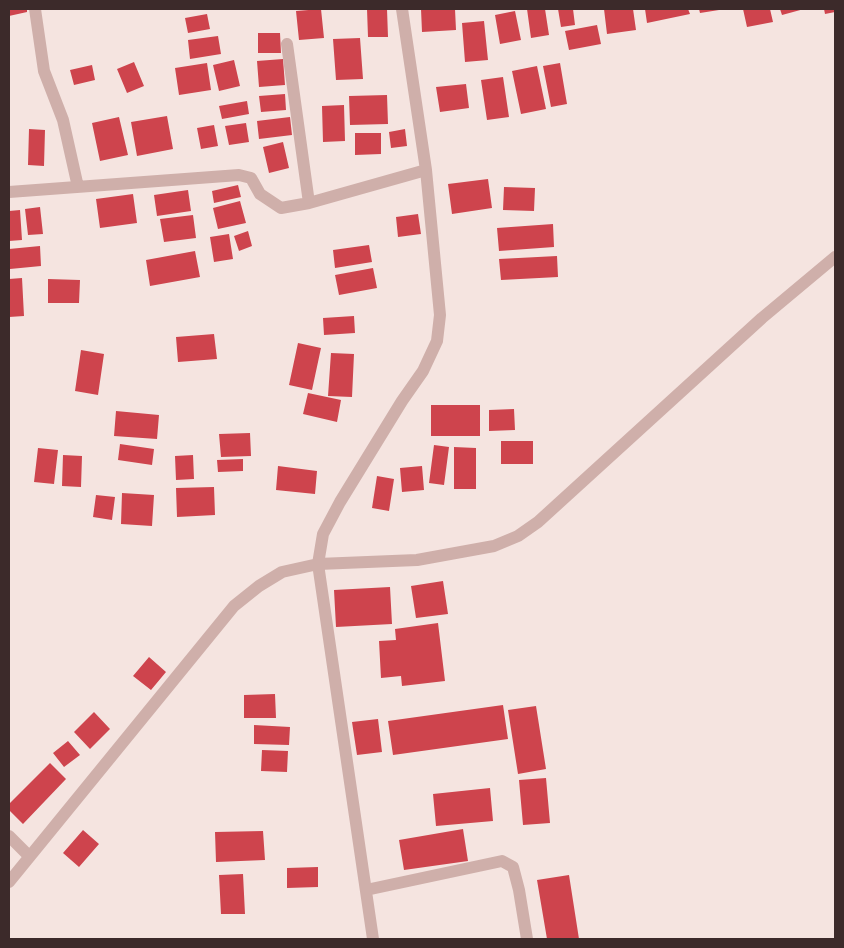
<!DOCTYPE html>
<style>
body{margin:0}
#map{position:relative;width:844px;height:948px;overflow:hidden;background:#f5e4e0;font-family:"Alegreya Sans",sans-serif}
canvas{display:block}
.frame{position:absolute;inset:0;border:10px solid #3c2a2a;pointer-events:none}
</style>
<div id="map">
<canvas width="844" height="948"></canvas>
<div class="frame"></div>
</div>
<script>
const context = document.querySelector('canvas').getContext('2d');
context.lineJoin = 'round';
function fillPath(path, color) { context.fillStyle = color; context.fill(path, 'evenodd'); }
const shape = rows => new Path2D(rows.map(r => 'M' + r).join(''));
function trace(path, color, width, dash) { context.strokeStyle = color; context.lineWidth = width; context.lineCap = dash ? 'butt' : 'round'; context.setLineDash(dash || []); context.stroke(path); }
fillPath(shape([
 [9,9,27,9,27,12,9,16],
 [321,9,324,38,299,40,296,11],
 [367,9,387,9,388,37,368,37],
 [421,9,455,9,456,30,422,32],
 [527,9,545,9,549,35,531,38],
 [558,9,573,9,575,25,561,27],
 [604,9,633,9,636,30,607,34],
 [645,9,688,9,690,14,647,23],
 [699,9,719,9,719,10,700,13],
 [743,9,770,9,773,22,747,27],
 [780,9,804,9,782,15],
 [824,9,835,9,835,12,825,14],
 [515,11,521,40,500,44,495,15],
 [207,14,210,29,188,33,185,18],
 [484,21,488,60,465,62,462,23],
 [597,25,601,44,569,50,565,31],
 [258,33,280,33,281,53,258,53],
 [218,36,221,54,190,59,188,40],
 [360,38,363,79,336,80,333,39],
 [283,59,285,85,259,87,257,61],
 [234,60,240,86,219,91,213,65],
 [134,62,144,86,127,93,117,69],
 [207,63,211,90,179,95,175,68],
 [560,63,567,104,551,107,543,66],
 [92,65,95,80,74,85,70,70],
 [537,66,546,109,521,114,512,71],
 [503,77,509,117,487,120,481,80],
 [466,84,469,108,440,112,436,87],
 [285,94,286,110,261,112,259,96],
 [387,95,388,124,350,125,349,96],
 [247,101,249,114,222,119,219,106],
 [344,105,345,141,323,142,322,106],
 [167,116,173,149,137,156,131,122],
 [119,117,128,155,100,161,92,123],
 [290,117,292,135,259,139,257,121],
 [246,123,249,142,229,145,225,126],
 [214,125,218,146,201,149,197,128],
 [29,129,45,130,44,166,28,165],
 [405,129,407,146,391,148,389,132],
 [355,133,381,133,381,154,355,155],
 [283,142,289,168,269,173,263,147],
 [488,179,492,208,452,214,448,184],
 [238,185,241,197,214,203,212,191],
 [504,187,535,188,534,211,503,210],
 [188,190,191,211,157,216,154,195],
 [133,194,137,223,100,228,96,199],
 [240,201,246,223,218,229,213,208],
 [40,207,43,234,28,235,25,209],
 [20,210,22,240,9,241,9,211],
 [418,214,421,234,398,237,396,217],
 [193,215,196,238,164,242,160,219],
 [553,224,554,247,499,251,497,228],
 [248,231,252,246,239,251,234,236],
 [229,234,233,259,214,262,210,237],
 [369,245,372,262,335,268,333,250],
 [40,246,41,266,10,269,9,249],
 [195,251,200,277,150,286,146,260],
 [557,256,558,277,501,280,499,259],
 [373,268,377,288,339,295,335,275],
 [22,278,24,316,9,317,9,279],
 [48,279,80,280,79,303,48,303],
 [354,316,355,333,324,335,323,318],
 [214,334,217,359,178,362,176,337],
 [298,343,321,348,312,390,289,385],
 [81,350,104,354,98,395,75,391],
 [331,353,354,354,352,397,328,396],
 [308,393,341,400,337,422,303,414],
 [431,405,480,405,480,436,431,436],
 [514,409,515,430,489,431,489,410],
 [116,411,159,415,157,439,114,436],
 [250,433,251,456,221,457,219,434],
 [501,441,533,441,533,464,501,464],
 [120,444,154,449,152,465,118,460],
 [434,445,449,447,444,485,429,483],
 [454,447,476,448,476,489,454,489],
 [38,448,58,450,54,484,34,482],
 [63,455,82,456,81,487,62,486],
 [193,455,194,479,176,480,175,456],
 [243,459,243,471,218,472,217,460],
 [278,466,317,471,315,494,276,490],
 [422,466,424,490,402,492,400,468],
 [377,476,394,479,389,511,372,508],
 [214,487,215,515,177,517,176,488],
 [122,493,154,495,152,526,121,524],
 [96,495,115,497,112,520,93,517],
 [443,581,448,614,416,618,411,586],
 [390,587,392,624,336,627,334,590],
 [438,623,445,681,402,686,401,676,381,678,379,641,396,640,395,629],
 [149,657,166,672,151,690,133,676],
 [275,694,276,718,244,718,244,695],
 [503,705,508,739,393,755,388,721],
 [536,706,546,769,518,774,508,710],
 [94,712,110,729,90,749,74,732],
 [378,719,382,752,357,755,352,722],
 [254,725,290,727,289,745,254,744],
 [68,741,80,755,64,767,53,753],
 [262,750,288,751,287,772,261,771],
 [50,763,66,779,23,824,9,810,9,804],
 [546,778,550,823,523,825,519,780],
 [490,788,493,821,436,826,433,794],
 [463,829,468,861,404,870,399,840],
 [83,830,99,844,79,867,63,853],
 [263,831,265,860,216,862,215,832],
 [318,867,318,887,287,888,287,868],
 [243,874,245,914,221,914,219,875],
 [569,875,579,939,547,939,537,880]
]), '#ce444d');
trace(shape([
 [35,9,44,71,63,120,78,187],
 [287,44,309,203],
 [9,192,239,175,251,178,260,194,281,208,309,203,426,170],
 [9,836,29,856],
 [9,882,234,606,259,586,282,572,318,564,417,560,494,546,518,536,538,522,762,318,835,257],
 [366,890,502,861,513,867,519,890,527,939],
 [373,939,318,564,323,534,340,502,402,401,423,371,437,341,440,315,426,170,402,9]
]), '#cfafaa', 12);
</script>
